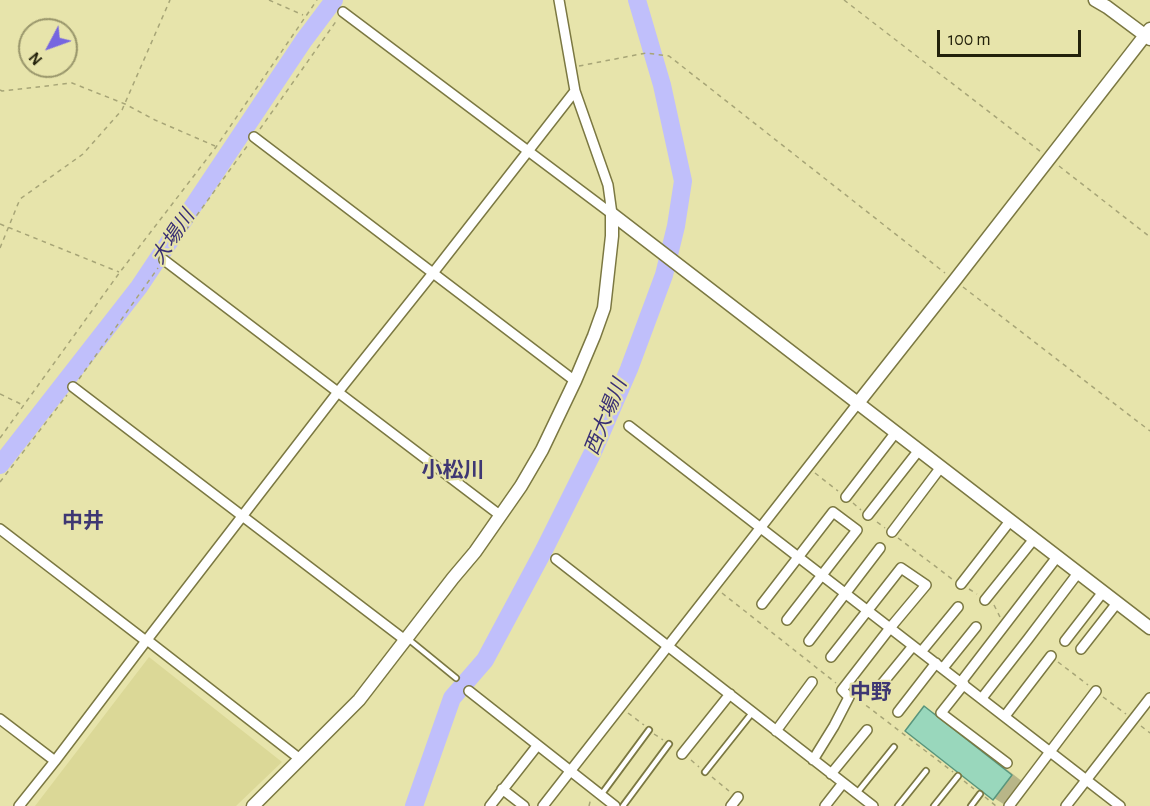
<!DOCTYPE html>
<meta charset="utf-8">
<style>
body{margin:0}
#map{position:relative;width:1150px;height:806px;overflow:hidden;background:#e7e4ab;font-family:"Alegreya Sans",sans-serif}
canvas{display:block}
.north{position:absolute;left:18px;top:18px;width:60px;height:60px;box-sizing:border-box;background:#e7e4ab;border:2px solid #99966b;border-radius:50%;rotate:229deg;font-size:16px;font-weight:700;line-height:24px;text-align:center;color:#23210b}
.north::after{content:'';display:block;margin:auto;width:21px;height:27px;background:#7666e0;clip-path:polygon(50% 0,100% 100%,50% 72%,0 100%)}
.scale{position:absolute;left:937px;top:30px;width:144px;height:27px;box-sizing:border-box;border:3px solid #23210b;border-top:0;padding-left:8px;font-size:18px;line-height:21px;white-space:nowrap;color:#23210b;-webkit-text-stroke:4px #e7e4ab;paint-order:stroke}
</style>
<div id="map">
<canvas width="1150" height="806"></canvas>
<div class="north">N</div>
<div class="scale">100 m</div>
</div>
<script>
const context = document.querySelector('canvas').getContext('2d');
context.lineJoin = 'round';
function fillPath(path, color) { context.fillStyle = color; context.fill(path, 'evenodd'); }
const shape = rows => new Path2D(rows.map(r => 'M' + r).join(''));
function trace(path, color, width, dash) { context.strokeStyle = color; context.lineWidth = width; context.lineCap = dash ? 'butt' : 'round'; context.setLineDash(dash || []); context.stroke(path); }
function write(font, color, halo, rows, align = 'center') {
  context.font = font + ' "Alegreya Sans","Noto Sans JP",sans-serif'; context.lineWidth = 4.5; context.setLineDash([]); context.textBaseline = 'middle'; context.strokeStyle = halo; context.fillStyle = color; for (const [text, x, y, turn = 0] of rows) {
    context.save(); context.translate(x, y); context.rotate((+turn || 0) * Math.PI / 180); context.textAlign = isNaN(turn) ? turn : align; if (halo) context.strokeText(text, 0, 0); context.fillText(text, 0, 0); context.restore();
  }
}
fillPath(shape([
 [149,657,282,762,236,806,35,806]
]), '#dbd897');
fillPath(shape([
 [924,708,936,714,1023,782,1005,805,994,798]
]), '#0003');
trace(shape([
 [0,465,139,287,304,40,334,0],
 [414,806,452,698,485,660,544,550,593,452,629,369,664,275,676,226,683,181,662,85,637,0]
]), '#c0bffb', 18);
const building = shape([
 [924,706,1012,775,993,800,905,731,924,706]
]);
fillPath(building, '#99d7bc');
trace(building, '#58957c', 1.5);
const service = shape([
 [407,638,456,678],
 [705,772,752,713],
 [857,793,894,747],
 [601,795,649,730],
 [623,806,669,744],
 [898,806,926,771],
 [934,806,958,776],
 [971,806,980,794]
]);
const minor = shape([
 [559,0,575,91,608,185,612,214],
 [343,12,612,214],
 [254,137,575,381],
 [164,260,501,516],
 [73,387,405,640],
 [629,426,1120,806],
 [846,497,896,432],
 [868,515,919,450],
 [0,529,146,641],
 [892,532,941,467],
 [556,559,873,806],
 [961,584,1010,521],
 [985,600,1034,539],
 [762,604,833,512,857,530,787,620],
 [147,640,300,759],
 [809,641,880,548],
 [1065,641,1103,592],
 [1081,649,1117,603],
 [921,652,958,607],
 [943,668,976,627],
 [961,682,1057,557],
 [964,684,941,713,1007,763],
 [881,685,913,646],
 [469,691,615,806],
 [982,698,1028,639,1078,573],
 [898,712,936,663],
 [1005,716,1051,656],
 [0,719,55,761],
 [776,731,812,682],
 [682,754,730,694],
 [813,760,834,726,849,697,842,690,890,628,926,585,901,568,831,657],
 [831,774,867,730],
 [502,789,524,806],
 [19,806,55,761,146,641,338,392,433,273,575,91],
 [490,806,537,746],
 [543,806,858,403],
 [731,806,738,797],
 [825,806,843,783],
 [1009,806,1096,691],
 [1066,806,1150,698]
]);
const tertiary = shape([
 [1095,0,1107,7,1150,39],
 [612,214,1150,628],
 [858,403,955,280,1150,29],
 [253,806,359,700,453,578,475,552,521,486,542,450,575,381,594,336,604,308,612,236,612,214]
]);
trace(service, '#7b7842', 8);
trace(minor, '#7b7842', 12);
trace(tertiary, '#7b7842', 15);
trace(shape([
 [269,0,303,15],
 [844,0,1041,152],
 [579,66,646,53,669,56,945,273],
 [0,90,2,91,72,83,125,104,155,120,215,146],
 [260,129,337,20],
 [1059,166,1150,237],
 [0,224,119,272],
 [0,248,20,199,83,154,122,110,170,0],
 [170,252,248,145],
 [963,287,1150,431],
 [79,379,158,268],
 [0,394,23,405],
 [0,438,120,272,216,147,317,0],
 [815,473,838,491],
 [0,482,67,395],
 [853,503,861,510],
 [877,522,885,528],
 [898,538,952,579],
 [969,589,977,594],
 [722,593,836,683],
 [994,605,1000,617],
 [1058,662,1088,685],
 [1103,697,1126,714],
 [859,700,953,772],
 [628,713,644,725],
 [1141,726,1150,733],
 [654,734,663,740],
 [691,760,699,767],
 [712,777,729,791],
 [964,781,974,789],
 [985,797,996,806],
 [589,806,591,798]
]), '#a7a577', 1.5, [4.5, 4.5]);
trace(service, '#fff', 4.5);
trace(minor, '#fff', 9);
trace(tertiary, '#fff', 12);
write('italic 20px', '#392f74', '#e7e4ab', [
 ["大場川",173,237,-56],
 ["西大場川",606,417,-68]
]);
write('bold 21px', '#3e3773', '#e7e4ab', [
 ["小松川",453,471],
 ["中井",83,522],
 ["中野",871,693]
]);
</script>
